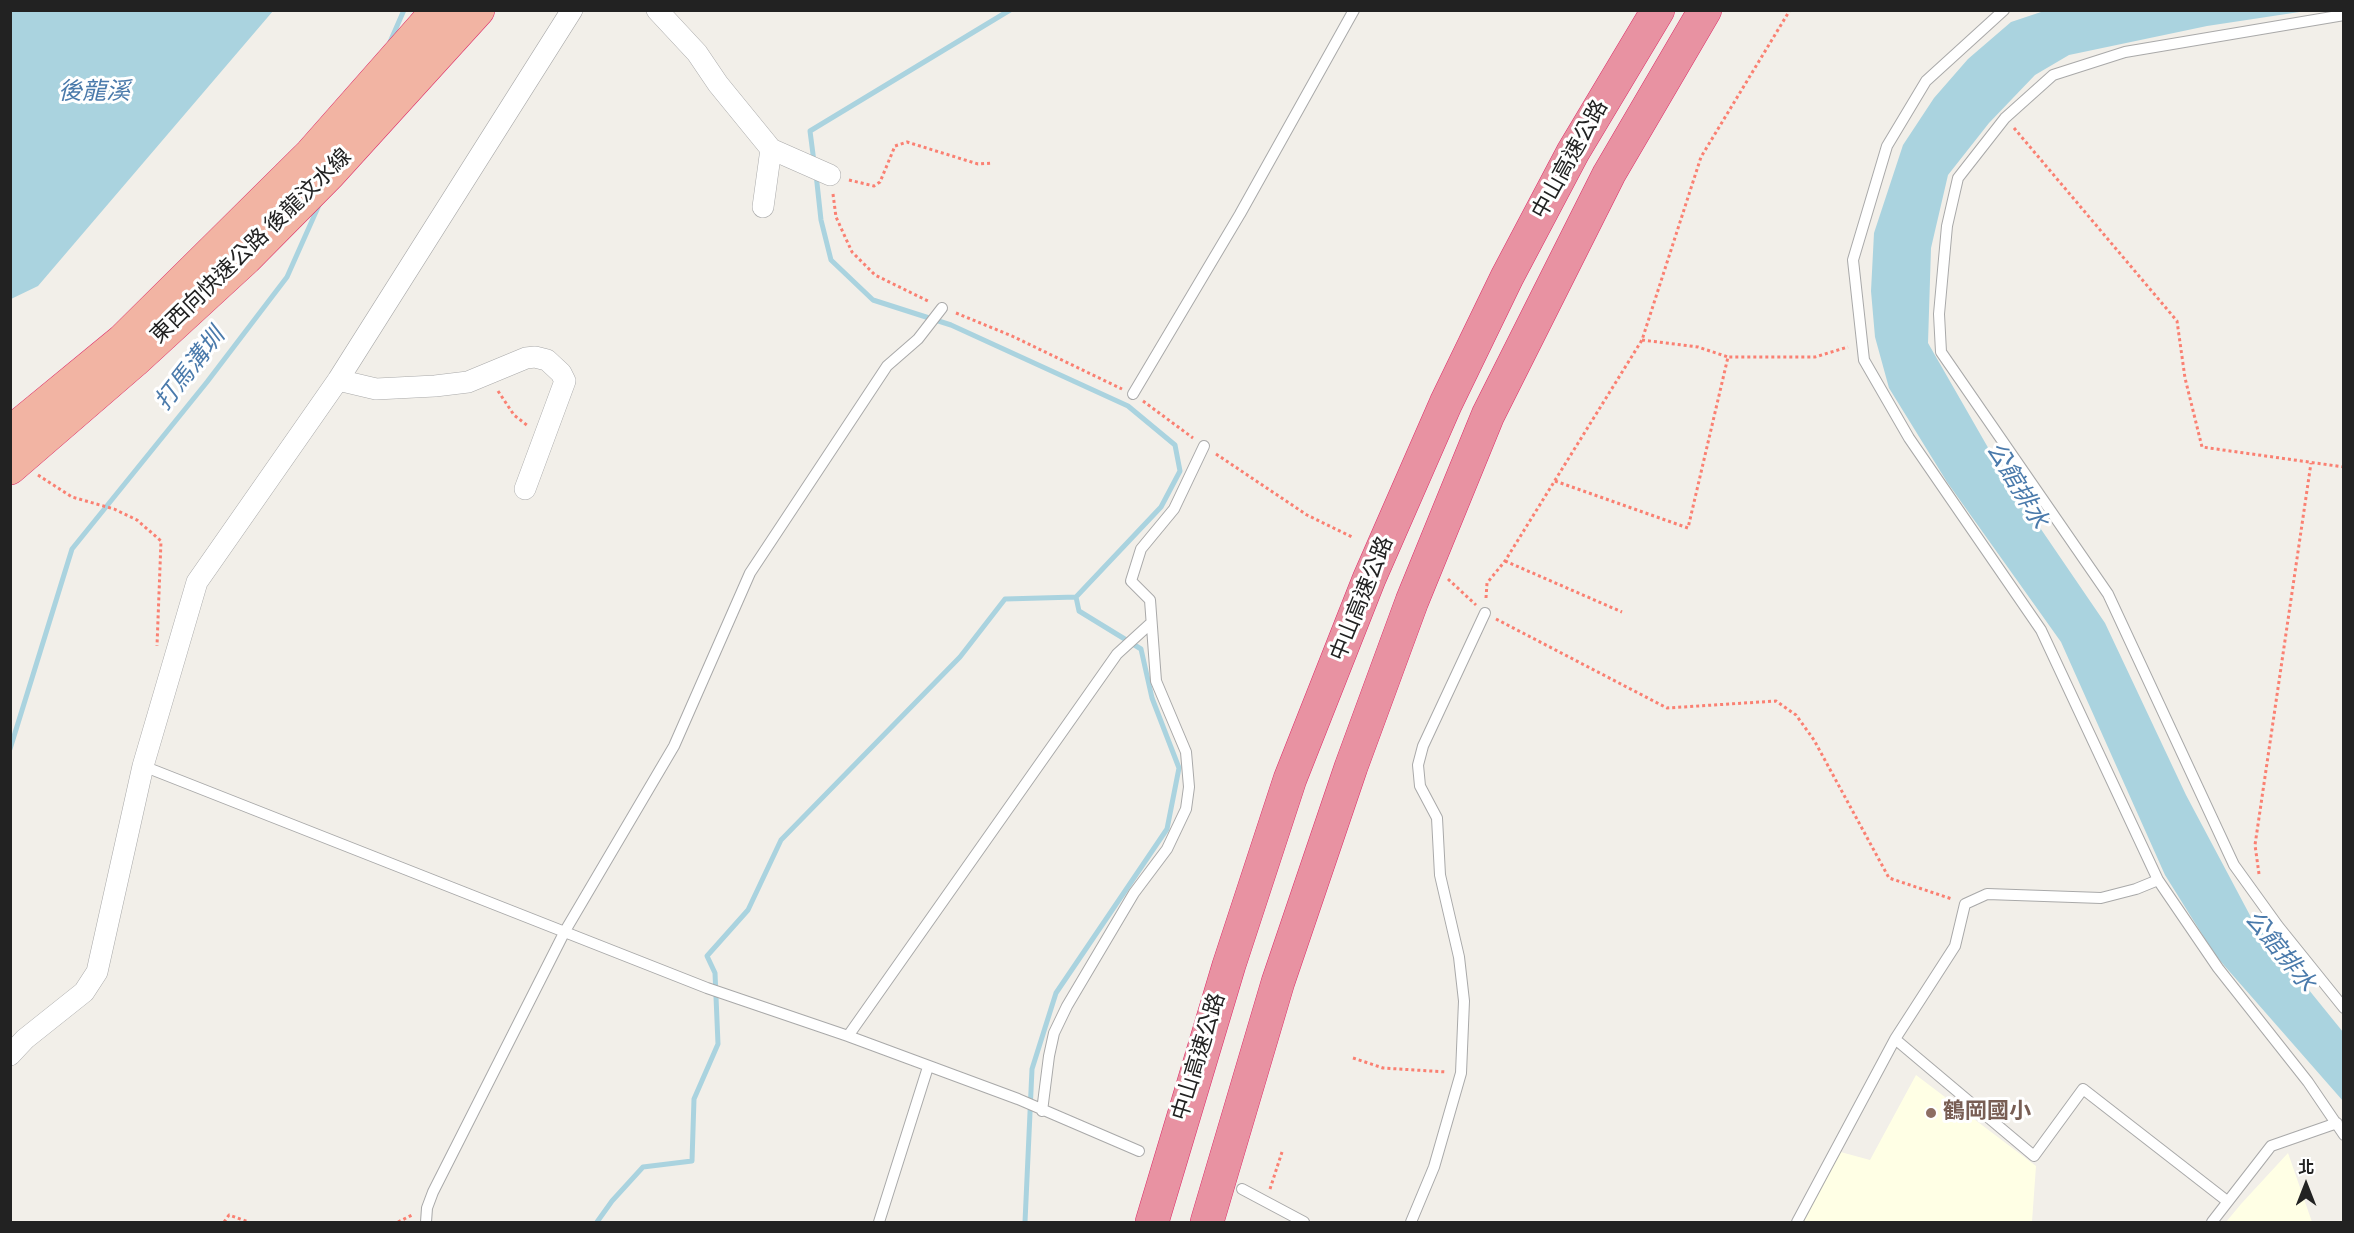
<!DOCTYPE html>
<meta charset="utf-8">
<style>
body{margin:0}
#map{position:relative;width:2354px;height:1233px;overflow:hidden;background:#f2efe9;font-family:"Titillium Web","Noto Sans TC",sans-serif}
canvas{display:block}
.frame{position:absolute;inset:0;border:12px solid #222;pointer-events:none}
.north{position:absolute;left:2276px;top:1155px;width:60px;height:60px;-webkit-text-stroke:4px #fff;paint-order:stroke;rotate:0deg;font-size:16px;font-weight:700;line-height:24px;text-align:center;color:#222}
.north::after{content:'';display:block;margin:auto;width:21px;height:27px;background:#222;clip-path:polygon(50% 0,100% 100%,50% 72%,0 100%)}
</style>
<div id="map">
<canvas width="2354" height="1233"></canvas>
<div class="frame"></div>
<div class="north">北</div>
</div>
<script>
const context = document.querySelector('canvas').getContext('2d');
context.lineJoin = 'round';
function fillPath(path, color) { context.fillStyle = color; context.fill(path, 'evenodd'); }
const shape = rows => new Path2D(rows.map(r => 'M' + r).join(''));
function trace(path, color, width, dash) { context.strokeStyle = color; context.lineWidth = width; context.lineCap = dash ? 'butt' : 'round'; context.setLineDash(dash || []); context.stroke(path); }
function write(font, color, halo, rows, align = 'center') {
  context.font = font + ' "Titillium Web","Noto Sans TC",sans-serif'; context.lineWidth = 6; context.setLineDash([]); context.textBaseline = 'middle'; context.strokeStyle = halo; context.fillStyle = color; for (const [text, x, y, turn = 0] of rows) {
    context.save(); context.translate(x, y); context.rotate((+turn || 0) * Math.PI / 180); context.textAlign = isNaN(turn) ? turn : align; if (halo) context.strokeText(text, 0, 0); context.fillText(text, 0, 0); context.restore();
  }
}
fillPath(shape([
 [1916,1075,2036,1166,2032,1222,1800,1222,1837,1151,1870,1160],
 [2288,1153,2312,1222,2226,1222,2241,1204]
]), '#ffffe5');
fillPath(shape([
 [11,10,273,11,38,286,11,299],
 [2044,11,2306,11,2207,26,2069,55,2035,75,1989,123,1948,175,1931,248,1928,343,2002,472,2105,623,2186,795,2253,921,2343,1032,2343,1101,2215,955,2165,875,2061,642,1947,482,1889,388,1875,337,1871,291,1874,233,1903,145,1934,98,1968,59,2011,22]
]), '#aad3df');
trace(shape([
 [390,42,404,10],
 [814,162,810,131,1010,10],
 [10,749,72,549,207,382,287,277,319,205],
 [597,1222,612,1201,643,1167,692,1161,694,1099,718,1044,715,973,707,956,748,910,781,840,960,657,1005,599,1076,597,1161,507,1180,471,1175,445,1128,406,951,325,873,300,831,260,821,220,816,174],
 [1025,1222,1032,1069,1056,993,1167,829,1179,768,1152,698,1141,649,1079,611,1076,597]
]), '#aad3df', 5);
const service = shape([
 [2004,10,1926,81,1887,146,1853,260,1864,360,1909,438,2041,630,2158,880,2218,968,2308,1082,2344,1135],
 [2344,15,2125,52,2053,75,2005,118,1958,178,1947,226,1939,314,1941,352,2108,594,2234,865,2278,926,2344,1008],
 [1133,394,1240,214,1354,10],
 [143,766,707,988,848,1036,1018,1099,1139,1151],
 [848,1036,1117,654,1151,623],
 [1895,1039,2034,1156,2083,1089,2227,1201],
 [1042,1111,1049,1056,1054,1033,1067,1006,1134,893,1167,849,1186,809,1189,787,1186,752,1156,681,1150,600,1131,581,1141,549,1174,509,1204,446],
 [1242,1189,1304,1222],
 [426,1222,427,1208,433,1192,565,931,674,746,750,573,887,366,918,339,942,308],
 [879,1222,928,1067],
 [1411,1222,1434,1167,1461,1073,1464,1001,1459,957,1440,875,1437,818,1420,786,1418,765,1423,746,1485,613],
 [1797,1222,1895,1039,1955,946,1965,904,1987,894,2101,898,2136,889,2158,880],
 [2212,1222,2271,1146,2337,1123]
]);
const minor = shape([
 [657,10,697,53,718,84,771,149,763,207],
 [771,149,830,175],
 [338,380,376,389,435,386,468,382,526,358,535,357,547,360,561,373,565,381,525,489],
 [10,1055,25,1039,84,992,97,972,143,766,197,582,338,380,572,10]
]);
const trunk = shape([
 [10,433,122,341,311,154,438,10],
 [10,468,134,361,246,258,329,174,478,10]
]);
const motorway = shape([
 [1152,1222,1229,965,1290,779,1369,579,1446,403,1507,277,1573,152,1658,10],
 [1207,1222,1278,982,1351,767,1412,601,1488,415,1609,174,1705,10]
]);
trace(service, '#a9a9a9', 12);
trace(minor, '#a9a9a9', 22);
trace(trunk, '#dc2a67', 34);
trace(motorway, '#dc2a67', 34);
trace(shape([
 [2014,128,2177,321,2185,378,2202,447,2344,467],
 [849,180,874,186,880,182,895,146,907,142,978,164,993,163],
 [833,194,836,217,852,252,875,275,930,302],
 [956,313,1012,336,1122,389],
 [1642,340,1698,347,1728,357],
 [498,391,514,415,528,426],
 [1143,401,1193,438],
 [1216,454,1307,515,1352,537],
 [38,475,72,497,114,509,137,520,161,541,157,646],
 [1555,481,1688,528,1728,357,1815,357,1848,347],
 [1505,561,1622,612],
 [1448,579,1476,605],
 [1486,598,1487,583,1505,561,1642,340,1701,157,1790,10],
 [1496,619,1667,708,1776,701,1796,715,1814,740,1889,878,1952,899],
 [2259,874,2255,845,2311,463],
 [1353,1058,1383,1068,1447,1072],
 [1270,1189,1282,1152],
 [224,1222,229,1215,249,1222],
 [398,1222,412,1215]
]), '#fa8072', 3, [3, 3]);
trace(service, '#fff', 10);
trace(minor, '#fff', 21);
trace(trunk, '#f2b4a3', 33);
trace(motorway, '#e892a2', 33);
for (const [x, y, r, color] of [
 [1931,1113,6,"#8d6e63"]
]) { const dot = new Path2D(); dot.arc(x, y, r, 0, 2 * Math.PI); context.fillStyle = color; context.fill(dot); trace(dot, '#fff', 2); }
write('22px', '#222', '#fff', [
 ["中山高速公路",1571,160,-61],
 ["東西向快速公路 後龍汶水線",252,247,-44],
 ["中山高速公路",1363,599,-68],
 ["中山高速公路",1200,1057,-73]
]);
write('bold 22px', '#785e54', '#fff', [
 ["鶴岡國小",1943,1113]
], 'left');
write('italic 24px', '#4a7aab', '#fff', [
 ["後龍溪",94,93],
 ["打馬溝圳",191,370,-52],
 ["公館排水",2016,486,59],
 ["公館排水",2279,952,51]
]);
</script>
